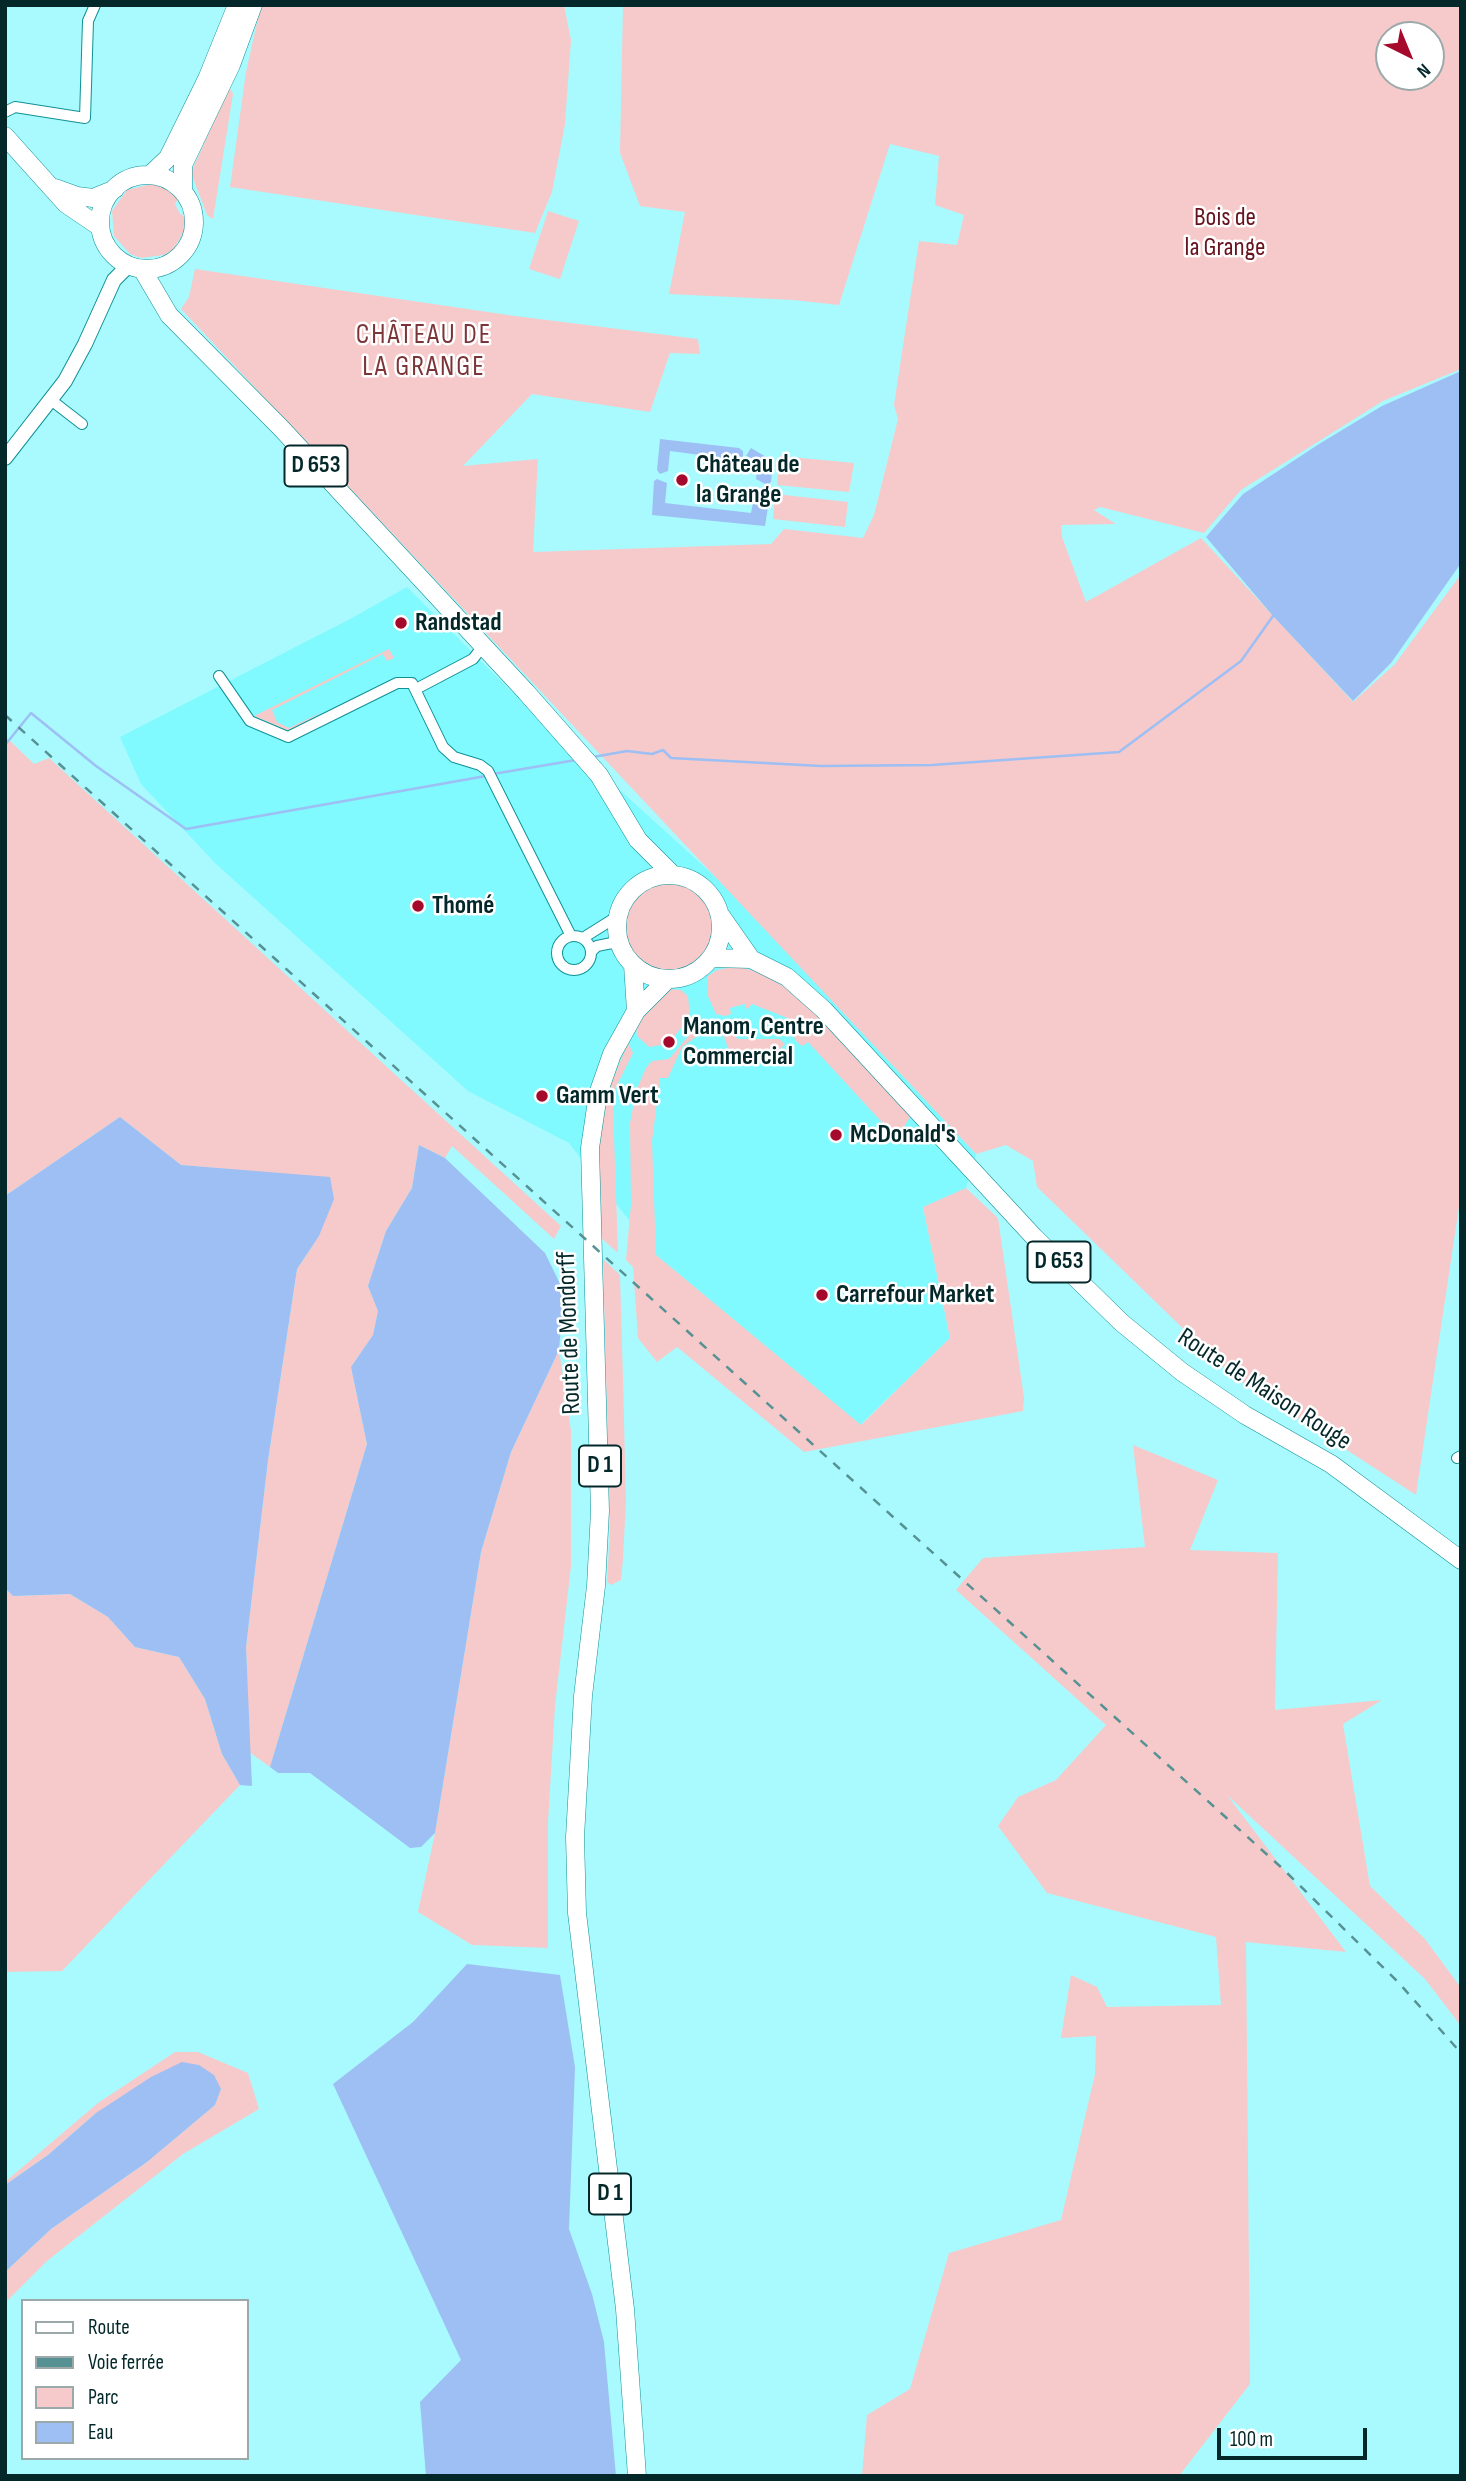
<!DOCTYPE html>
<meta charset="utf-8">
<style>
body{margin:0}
#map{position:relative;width:1466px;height:2481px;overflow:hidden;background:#a9fafe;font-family:"Sofia Sans Condensed",sans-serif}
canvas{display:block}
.frame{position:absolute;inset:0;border:7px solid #04282a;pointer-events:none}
.legend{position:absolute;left:21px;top:2299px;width:228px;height:161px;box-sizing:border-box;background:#fff;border:2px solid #9ba9aa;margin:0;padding:9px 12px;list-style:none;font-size:21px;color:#04282a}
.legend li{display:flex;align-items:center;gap:14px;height:35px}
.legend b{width:35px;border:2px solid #9ba9aa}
.north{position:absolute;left:1375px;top:21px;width:70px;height:70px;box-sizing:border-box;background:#fff;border:2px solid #9ba9aa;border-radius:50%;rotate:137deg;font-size:19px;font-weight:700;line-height:28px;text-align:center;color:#04282a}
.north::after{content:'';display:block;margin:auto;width:24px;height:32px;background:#a5092c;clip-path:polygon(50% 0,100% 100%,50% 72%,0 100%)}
.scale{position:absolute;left:1217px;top:2428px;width:150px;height:32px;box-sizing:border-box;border:4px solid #04282a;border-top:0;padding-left:9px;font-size:21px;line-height:24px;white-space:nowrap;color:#04282a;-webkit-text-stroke:5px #fff;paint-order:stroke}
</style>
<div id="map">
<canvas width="1466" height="2481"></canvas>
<div class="frame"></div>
<ul class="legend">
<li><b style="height:9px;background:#fff"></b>Route</li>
<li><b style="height:9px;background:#569194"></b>Voie ferrée</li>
<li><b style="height:19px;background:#f6caca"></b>Parc</li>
<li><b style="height:19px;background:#9dbff4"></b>Eau</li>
</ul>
<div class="north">N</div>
<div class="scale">100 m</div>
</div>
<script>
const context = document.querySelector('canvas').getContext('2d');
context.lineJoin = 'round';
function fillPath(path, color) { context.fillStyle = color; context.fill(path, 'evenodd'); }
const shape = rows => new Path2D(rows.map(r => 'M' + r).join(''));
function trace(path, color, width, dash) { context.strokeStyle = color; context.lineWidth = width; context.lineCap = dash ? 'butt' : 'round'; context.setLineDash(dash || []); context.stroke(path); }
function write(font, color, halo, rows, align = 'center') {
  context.font = font + ' "Sofia Sans Condensed",sans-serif'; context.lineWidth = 5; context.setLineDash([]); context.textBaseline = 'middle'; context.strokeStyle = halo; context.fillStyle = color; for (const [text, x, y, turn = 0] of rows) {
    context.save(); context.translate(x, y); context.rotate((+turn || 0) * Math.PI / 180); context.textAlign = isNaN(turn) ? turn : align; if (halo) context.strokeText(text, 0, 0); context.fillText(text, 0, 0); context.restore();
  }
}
fillPath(shape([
 [407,587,512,692,731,891,976,1154,966,1188,923,1207,950,1338,860,1425,656,1255,569,1143,468,1091,215,863,141,784,120,737,352,618]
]), '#80f9ff');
fillPath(shape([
 [261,5,564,5,571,40,565,124,552,192,535,233,230,187,246,72],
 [623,5,1461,5,1461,369,1383,401,1241,490,1204,533,1100,507,1094,510,1116,524,1061,525,1062,537,1086,602,1201,538,1353,702,1395,664,1461,574,1461,1193,1416,1495,1230,1374,1037,1187,1033,1161,1006,1145,976,1154,181,309,189,297,195,269,515,316,698,339,700,354,670,353,650,412,532,394,463,466,538,459,533,552,771,544,784,529,863,538,874,515,898,419,894,405,919,241,957,245,964,215,935,205,939,156,890,144,839,305,793,300,669,294,685,212,640,206,620,153],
 [1389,35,1431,35,1431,77,1389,77],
 [229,87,233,94,213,219,207,215,191,173],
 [151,184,164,187,178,199,175,204,180,214,186,217,185,229,174,249,164,255,141,258,130,254,114,236,112,211,127,190],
 [548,211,579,221,560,279,529,269],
 [780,456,854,463,849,492,777,485],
 [775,494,848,502,845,527,773,519],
 [389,649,394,658,387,661,383,654,272,710,277,722,289,728,324,711,289,731,254,716],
 [5,736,34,764,49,758,561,1226,554,1239,452,1146,445,1158,419,1145,412,1188,386,1231,368,1286,378,1311,373,1335,351,1367,367,1444,270,1767,249,1752,246,1647,268,1460,297,1269,319,1236,330,1178,181,1165,120,1117,5,1196],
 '623 930a47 47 0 1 1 94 0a47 47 0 1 1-94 0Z',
 [737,966,758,972,791,990,835,1030,910,1111,909,1119,897,1137,890,1141,886,1136,890,1131,808,1042,802,1046,795,1040,790,1019,752,1004,747,1010,745,1004,730,1008,731,1014,725,1016,716,1014,707,994,708,976,717,970],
 [670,989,681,990,688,996,690,1017,668,1044,649,1047,637,1036,636,1026,640,1018],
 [702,1020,703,1032,682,1047,668,1078,660,1078,652,1141,656,1255,861,1425,950,1338,923,1207,966,1188,998,1218,1024,1398,1023,1411,804,1452,677,1347,657,1362,638,1338,633,1267,626,1260,631,1204,630,1123,636,1091,646,1068,652,1061,669,1059],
 [721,1029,728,1030,738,1039,779,1039,785,1044,779,1050,743,1056,729,1051],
 [628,1043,633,1053,615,1089,613,1108,618,1253,601,1238,597,1166,603,1103],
 [603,1259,620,1275,623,1380,626,1501,623,1559,621,1580,611,1585,607,1582,610,1532],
 [559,1350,571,1431,571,1566,555,1706,548,1822,548,1948,472,1945,418,1912,435,1833,481,1552,511,1452],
 [1133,1445,1218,1480,1190,1550,1278,1553,1275,1710,1382,1700,1343,1724,1370,1886,1425,1939,1461,1988,1461,2026,1425,1979,1227,1795,1346,1952,1246,1942,1250,2384,1179,2476,862,2476,867,2415,910,2389,949,2253,1061,2220,1095,2074,1096,2036,1061,2038,1071,1975,1097,1987,1107,2007,1221,2005,1216,1937,1047,1893,998,1826,1018,1797,1056,1780,1106,1725,956,1590,983,1558,1145,1547],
 [5,1588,13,1596,70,1594,108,1617,135,1647,179,1657,205,1699,222,1754,240,1785,62,1971,5,1972],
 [175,2052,198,2052,248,2073,259,2109,183,2154,47,2261,5,2303,5,2272,51,2229,147,2162,215,2105,221,2088,96,2113,48,2155,5,2185,5,2182,98,2103]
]), '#f6caca');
fillPath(shape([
 [1461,371,1461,563,1391,663,1353,701,1273,616,1206,537,1243,494,1319,444,1382,406],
 [660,439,739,448,743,451,743,456,738,460,670,451,668,471,660,474,657,470],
 [751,448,773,461,771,482,767,485,756,479,758,461,746,456],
 [657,479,667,483,665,503,751,513,755,493,764,489,770,494,765,526,652,515,654,481],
 [120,1117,181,1165,330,1177,334,1199,319,1236,297,1269,268,1460,246,1647,252,1786,240,1785,222,1754,205,1699,179,1657,135,1647,108,1617,70,1594,13,1596,5,1588,5,1196],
 [419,1145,445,1158,545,1253,564,1292,559,1350,511,1452,481,1552,435,1833,421,1847,410,1848,310,1773,278,1773,270,1767,367,1444,351,1367,373,1335,378,1311,368,1286,386,1231,412,1188],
 [467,1964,560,1975,575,2067,569,2229,592,2294,604,2342,616,2476,426,2476,420,2402,461,2360,333,2084,413,2022],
 [182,2062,199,2065,214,2075,221,2089,215,2105,147,2162,51,2229,5,2272,5,2185,48,2155,96,2113,151,2077]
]), '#9dbff4');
trace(shape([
 [5,745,31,713,96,766,186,829,486,776],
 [593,757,627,751,652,754,663,750,671,758,821,766,932,765,1119,752,1241,661,1273,616],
 [493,774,576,760]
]), '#9dbff4', 2.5);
const minor = shape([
 [5,112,15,107,85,118,88,21,95,5],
 [51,400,82,424],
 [219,676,250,721,288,737,397,683,412,683,443,747,454,757,480,765,488,771,571,936],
 [416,689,473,659,483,646],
 '557 953a17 17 0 1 1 34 0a17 17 0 1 1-34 0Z',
 [583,938,618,916],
 [592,951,597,946,612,943,621,948],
 [1457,1458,1461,1456]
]);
const tertiary = shape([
 [5,458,65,381,85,344,114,280,129,265]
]);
const primary = shape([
 [5,136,66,204,100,227],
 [150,175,168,158,207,79,237,5],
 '100 222a47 47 0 1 1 94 0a47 47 0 1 1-94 0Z',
 [55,188,77,196,93,198,115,189],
 [183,191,183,165,231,65,253,5],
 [142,269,169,315,281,428,526,692,599,775,638,840,672,874],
 '617 927a52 52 0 1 1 104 0a52 52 0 1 1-104 0Z',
 [721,916,751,959,787,977,824,1010,1034,1237,1122,1323,1182,1372,1245,1415,1331,1464,1461,1560],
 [711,958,751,959],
 [633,965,636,1011],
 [637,2476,625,2309,577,1913,575,1837,583,1696,596,1586,600,1511,590,1148,598,1094,612,1054,636,1011,668,979]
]);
trace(minor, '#0f9196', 12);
trace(tertiary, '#0f9196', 16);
trace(primary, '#0f9196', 19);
trace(minor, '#fff', 10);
trace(tertiary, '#fff', 14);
trace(primary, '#fff', 18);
trace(shape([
 [5,715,1283,1869,1399,1983,1461,2053]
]), '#569194', 2.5, [9, 9]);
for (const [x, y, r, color] of [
 [682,480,7,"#a5092c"],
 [401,623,7,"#a5092c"],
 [418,906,7,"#a5092c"],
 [669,1042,7,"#a5092c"],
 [542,1096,7,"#a5092c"],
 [836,1135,7,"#a5092c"],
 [822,1295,7,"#a5092c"]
]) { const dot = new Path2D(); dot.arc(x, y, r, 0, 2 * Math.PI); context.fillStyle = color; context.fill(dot); trace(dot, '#fff', 2.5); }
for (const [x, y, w] of [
 [316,466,63],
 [1059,1262,63],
 [600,1466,42],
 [610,2194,42]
]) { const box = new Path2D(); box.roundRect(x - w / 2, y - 20.5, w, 41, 5); context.fillStyle = '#fff'; context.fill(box); trace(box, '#04282a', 2); }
write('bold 24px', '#04282a', null, [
 ["D 653",316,466],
 ["D 653",1059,1262],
 ["D 1",600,1466],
 ["D 1",610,2194]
]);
write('26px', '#66131e', '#fff', [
 ["Bois de",1225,218],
 ["la Grange",1225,248]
]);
write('bold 26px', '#04282a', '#fff', [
 ["Château de",696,465],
 ["la Grange",696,495],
 ["Randstad",415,623],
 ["Thomé",432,906],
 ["Manom, Centre",683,1027],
 ["Commercial",683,1057],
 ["Gamm Vert",556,1096],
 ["McDonald's",850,1135],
 ["Carrefour Market",836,1295]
], 'left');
write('26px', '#04282a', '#fff', [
 ["Route de Mondorff",570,1333,-92],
 ["Route de Maison Rouge",1264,1390,33]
]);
context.letterSpacing = '2px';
write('28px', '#7b3437', '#fff', [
 ["CHÂTEAU DE",424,336],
 ["LA GRANGE",424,368]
]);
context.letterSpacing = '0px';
</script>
